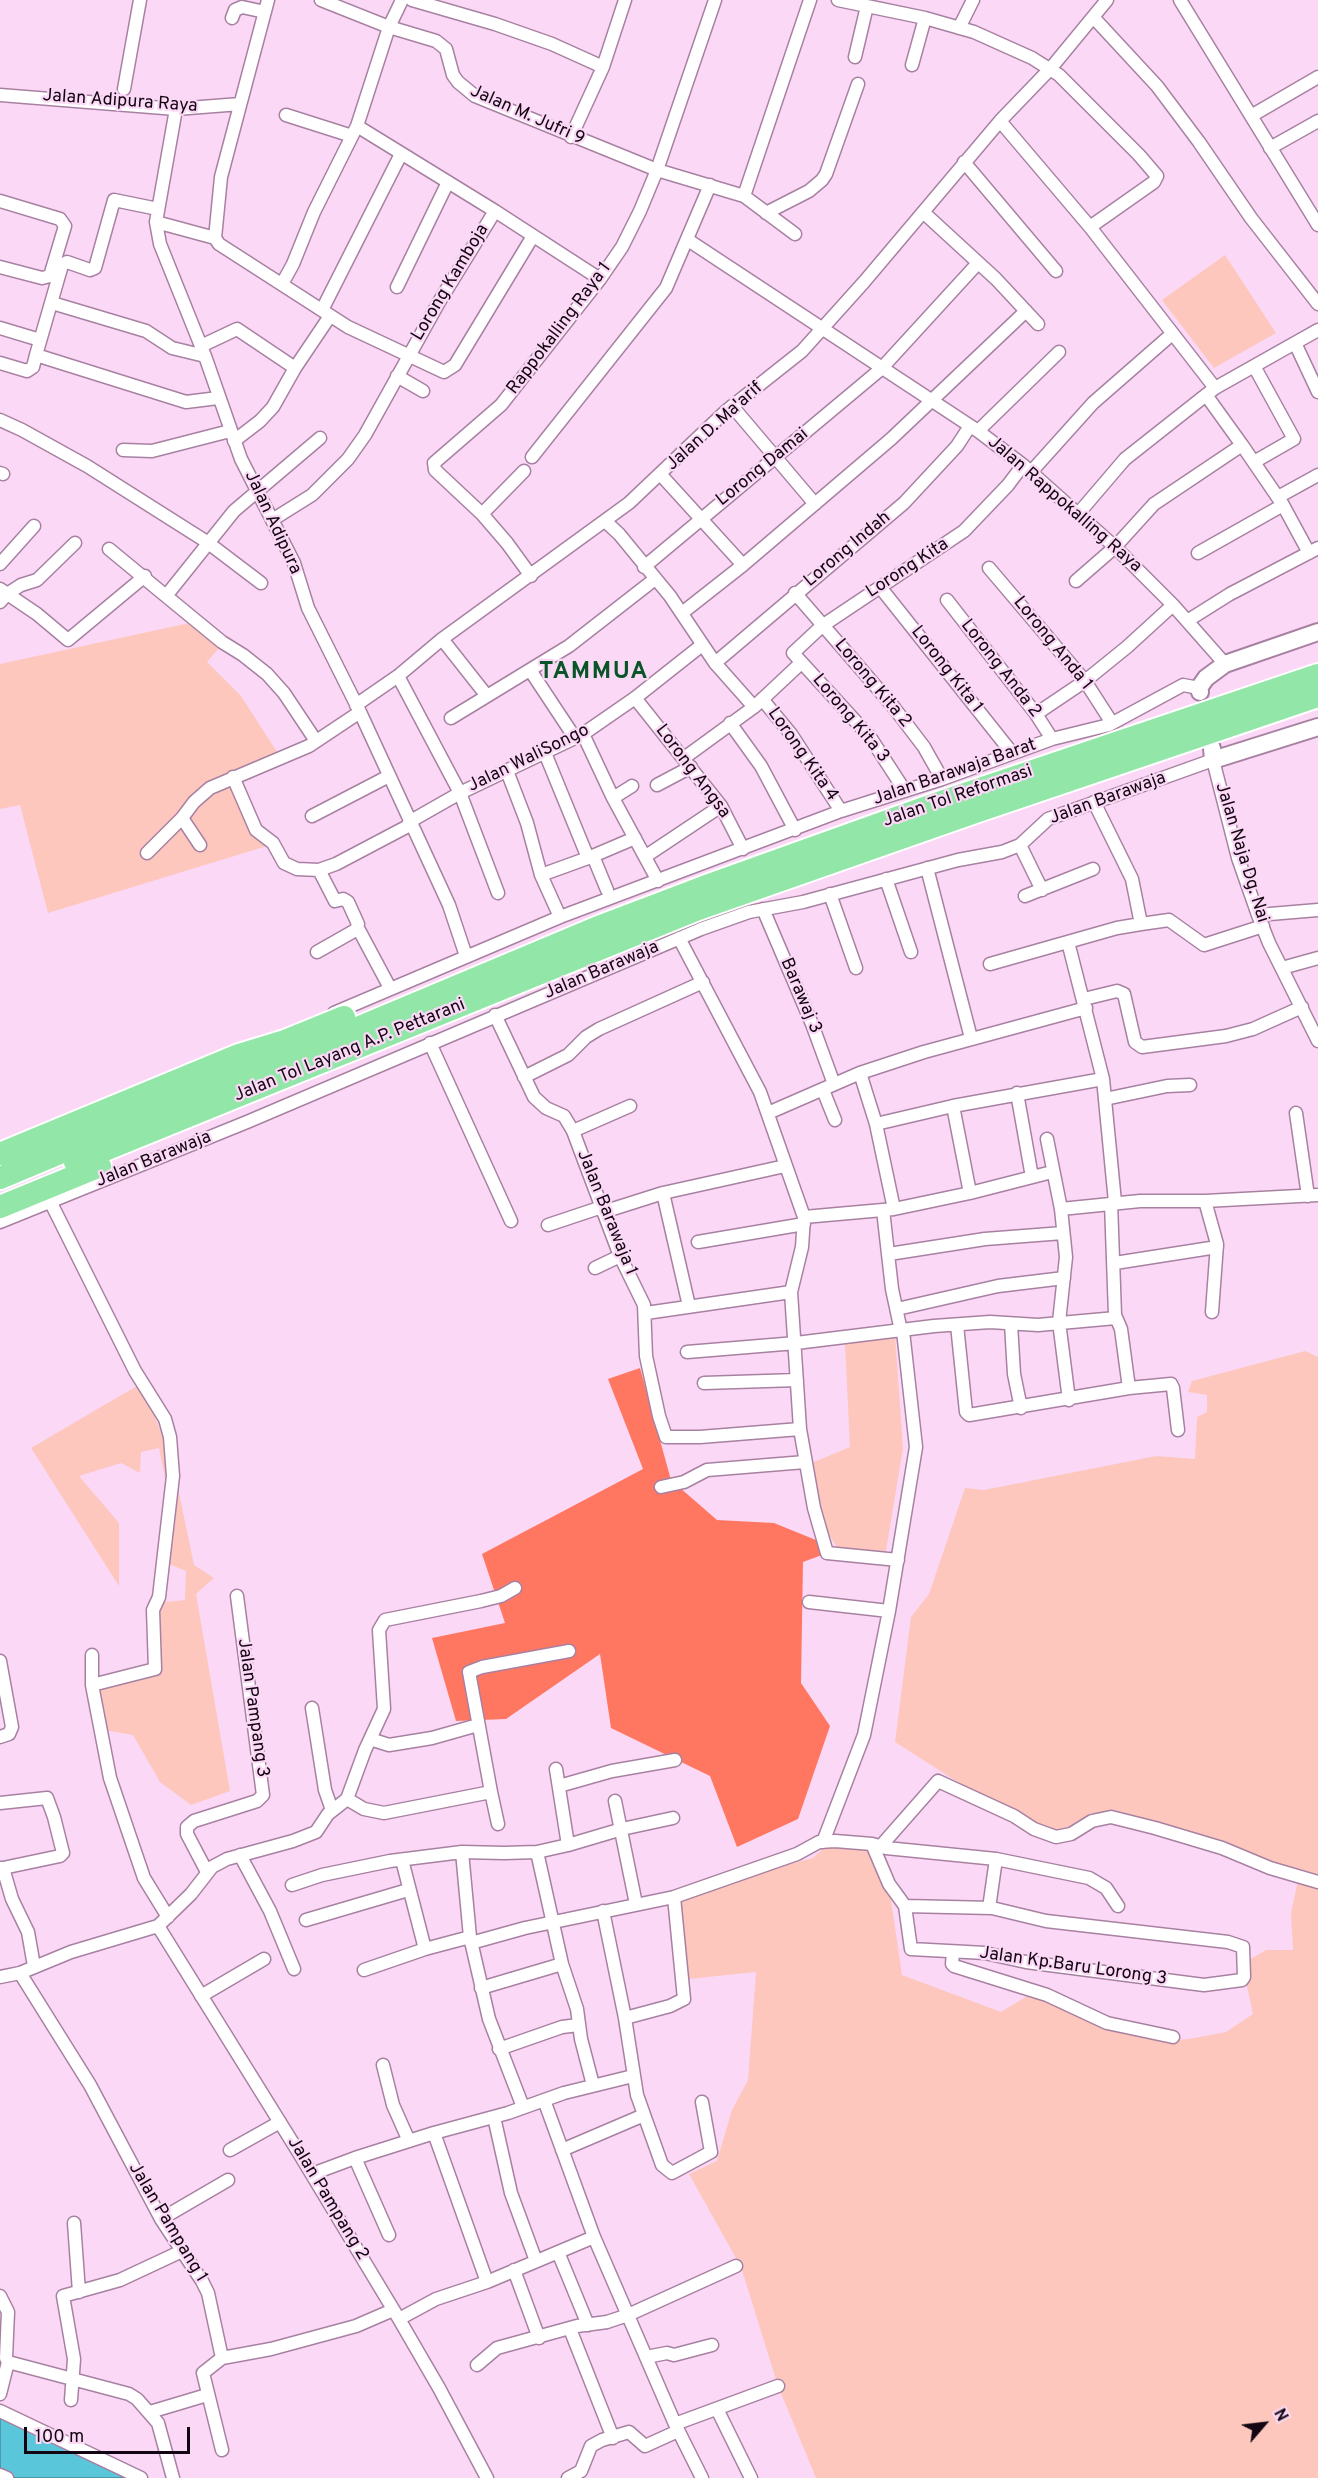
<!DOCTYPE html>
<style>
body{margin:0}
#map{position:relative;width:1318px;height:2478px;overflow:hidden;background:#fbd9f6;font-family:Overpass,sans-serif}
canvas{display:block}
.north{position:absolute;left:1234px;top:2394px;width:60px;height:60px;-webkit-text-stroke:4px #fbd9f6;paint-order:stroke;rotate:62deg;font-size:16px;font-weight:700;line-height:24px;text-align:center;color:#130612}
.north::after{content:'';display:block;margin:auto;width:21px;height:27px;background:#130612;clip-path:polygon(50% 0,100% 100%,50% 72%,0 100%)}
.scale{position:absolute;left:24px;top:2427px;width:166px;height:27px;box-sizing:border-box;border:3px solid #130612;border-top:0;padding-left:8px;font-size:18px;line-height:21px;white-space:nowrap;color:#130612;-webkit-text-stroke:4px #fbd9f6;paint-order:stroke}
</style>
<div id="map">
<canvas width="1318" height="2478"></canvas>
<div class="north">N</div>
<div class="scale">100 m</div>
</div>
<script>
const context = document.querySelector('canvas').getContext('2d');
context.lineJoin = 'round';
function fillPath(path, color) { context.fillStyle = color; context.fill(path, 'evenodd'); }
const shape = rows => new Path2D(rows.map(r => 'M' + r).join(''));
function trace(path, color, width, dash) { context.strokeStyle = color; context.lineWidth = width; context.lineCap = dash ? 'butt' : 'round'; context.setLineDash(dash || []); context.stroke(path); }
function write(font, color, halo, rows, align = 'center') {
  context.font = font + ' Overpass,sans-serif'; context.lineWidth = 4.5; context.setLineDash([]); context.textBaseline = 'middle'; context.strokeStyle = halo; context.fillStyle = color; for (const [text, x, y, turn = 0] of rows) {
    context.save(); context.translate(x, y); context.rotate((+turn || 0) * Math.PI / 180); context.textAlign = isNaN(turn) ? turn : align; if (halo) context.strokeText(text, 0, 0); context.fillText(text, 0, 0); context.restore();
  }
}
fillPath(shape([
 [1225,255,1276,333,1214,368,1162,300],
 [194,622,224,642,207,662,241,696,279,755,240,773,267,846,48,913,20,805,0,809,0,664],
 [895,1335,903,1448,886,1551,838,1549,811,1506,809,1464,850,1447,845,1344],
 [1305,1351,1318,1357,1318,2478,816,2478,778,2386,741,2267,689,2174,717,2161,732,2110,748,2080,756,1972,688,1979,678,1901,767,1870,813,1858,826,1846,873,1849,891,1900,902,1975,1001,2012,1032,1993,1175,2040,1189,2039,1226,2032,1253,2014,1245,1977,1247,1961,1266,1950,1293,1950,1291,1913,1299,1876,1131,1817,1091,1813,1071,1827,1056,1830,1041,1828,953,1779,895,1742,911,1617,929,1594,965,1488,984,1490,1156,1456,1195,1459,1197,1417,1207,1412,1207,1395,1188,1392,1192,1381],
 [142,1383,173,1464,194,1565,214,1578,196,1594,230,1791,191,1805,160,1782,133,1735,104,1730,94,1684,153,1664,155,1603,185,1600,186,1571,169,1564,172,1513,159,1448,141,1452,140,1473,121,1463,79,1476,119,1523,119,1586,31,1448]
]), '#fdc7bd');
fillPath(shape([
 [640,1368,671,1480,717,1520,774,1523,838,1549,803,1562,801,1683,830,1726,798,1819,737,1847,710,1776,611,1728,600,1654,506,1719,456,1721,432,1638,505,1623,482,1554,643,1469,608,1379]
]), '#ff7760');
const water = shape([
 [0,2416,135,2478,15,2478,0,2471,0,2416]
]);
fillPath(water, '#5ac6da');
trace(water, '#458c9e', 1.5);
const minor = shape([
 [321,0,389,27,436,41,446,49,453,75,458,82,475,96,657,170,744,196,810,0],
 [412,0,495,24,552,44,603,67],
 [838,0,925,18,974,32,1032,58,1059,75,1139,155,1157,176,1154,182,1090,227],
 [1180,0,1318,225],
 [232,18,235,10,242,7,265,12],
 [1094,18,1157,86,1199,142,1251,218,1318,304],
 [959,28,973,0],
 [855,57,867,6],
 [912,65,925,18],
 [124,89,140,0],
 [0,95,176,109,240,104],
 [176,109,156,222,160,244,205,356,241,459,294,563,308,608,360,712,449,905,466,956],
 [286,115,352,136],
 [1251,116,1318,77],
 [1000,121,1090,227,1215,388],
 [357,126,495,211,600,279],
 [571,137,603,67,625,0],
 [1270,148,1318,121],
 [964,162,1056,271],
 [744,196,795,234],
 [0,201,60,219,65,226,50,276,42,278,0,267],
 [923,212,996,279,1038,324],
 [766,213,809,191,822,180,826,174,858,84],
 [156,222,215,238,219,244,348,327,444,372,455,365,533,236],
 [215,238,221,177,268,0],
 [688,240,978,431,1023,465,1115,547,1173,605,1225,664],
 [282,284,293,264,314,212,357,126,389,27,402,0],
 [397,287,448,182],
 [52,303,146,331,172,348,205,356],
 [322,310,401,154],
 [0,328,40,340],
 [1295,343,1318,392],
 [201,346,237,329,295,368],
 [36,355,62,265,67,262,90,270,95,268,114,200,158,209],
 [0,363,27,371,33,367,36,355,186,402,218,398],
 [397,376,423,391],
 [732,406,815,504],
 [0,420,22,430,87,466,207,542,261,583],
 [978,431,1059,352],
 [234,441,260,421,273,407,295,368,330,316],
 [1242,445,1283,505,1309,553],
 [123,450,152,451,230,431],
 [532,457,666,288,710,185],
 [1254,462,1294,439,1254,366],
 [1031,472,1093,403,1172,334],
 [0,473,3,474],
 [661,475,743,565],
 [1278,497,1318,475],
 [482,514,524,471],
 [1078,514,1125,459,1206,395],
 [272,520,312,495,348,459,365,435,439,302,495,211],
 [605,521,619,534,670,596,715,663,754,707],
 [109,549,166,596,234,511,320,438],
 [1198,553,1283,505],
 [0,564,34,526],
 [644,567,881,369,978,263],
 [989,568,1085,681,1112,723],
 [531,576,507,543,482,514,435,470,434,463,501,405,600,279,622,247,640,211,657,170,715,0],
 [1076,581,1115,547,1154,504,1242,445,1206,395,1215,388,1318,330],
 [880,587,1012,753],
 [0,589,37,614,68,640,145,576],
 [795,593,892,705,924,747,942,779],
 [166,596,222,642,243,655,267,674,284,693,316,741],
 [947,600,1036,714,1052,739],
 [0,602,7,594,21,585,37,580,75,543],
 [682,613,743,565,891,439,1026,311],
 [1187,621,1230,594,1318,548],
 [442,639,487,696],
 [715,663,904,503,957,446,970,426],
 [530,670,575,738],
 [398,676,460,793,498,893],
 [635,698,721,806,743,849],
 [762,699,791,734,841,811],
 [356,705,398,676,442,639,629,503,725,412,802,351,864,282,1000,121,1051,68,1107,0],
 [1036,714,1085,681,1127,647,1173,605],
 [451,718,569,646,655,579],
 [730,723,761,766,795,830],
 [583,734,613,798,658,881],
 [545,753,588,858],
 [684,758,754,707,801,663],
 [507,771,527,823,541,875,560,917],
 [233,777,256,830,273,843,284,863,297,869,319,870,336,864,410,825],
 [657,785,691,767],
 [905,791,870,737,793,653,822,626,964,531,1008,485,1023,465],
 [613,798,632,786],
 [1094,802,1132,879,1141,924],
 [312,816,389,776],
 [182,818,200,845],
 [409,822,460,793,583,734,635,698,702,645],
 [1020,845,1042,890],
 [147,853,182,818,194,802,210,788,309,746,360,712],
 [593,856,607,890],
 [646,856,721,806],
 [927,868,971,1038],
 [319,870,335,901,343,899,348,902,358,924,356,930],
 [541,875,588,858,635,838],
 [886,879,911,952],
 [830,894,856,968],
 [1025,896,1093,869],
 [763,909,812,1024,834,1084],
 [1258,915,1318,910],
 [679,938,760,1092,804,1217,802,1247,791,1292,800,1429,814,1508,827,1553,898,1560],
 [1068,942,1103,1079,1115,1202],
 [317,952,354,931,359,930,390,988],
 [990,964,1117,928,1141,924,1169,920,1204,945,1263,926],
 [1282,968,1318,958],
 [1084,999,1117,991,1124,994,1135,1042,1142,1047,1226,1036,1253,1029,1302,1007],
 [334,1013,560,917,841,811,942,779,1052,739,1109,725,1183,685,1199,688],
 [495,1015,534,1097,546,1108,564,1116,573,1131,620,1256,644,1305,646,1356,659,1416,666,1437,700,1437,800,1429],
 [430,1043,511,1221],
 [860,1073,876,1124,894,1209],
 [524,1077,568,1055,586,1037,599,1029,703,982],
 [823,1090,835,1120],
 [1017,1093,1032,1177],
 [1105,1099,1167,1086,1190,1085],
 [953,1106,970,1193],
 [768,1113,860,1073,924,1052,1086,1008],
 [1296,1113,1308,1196],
 [876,1124,953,1106,1103,1079],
 [573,1131,630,1106],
 [1047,1139,1061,1209,1066,1257,1059,1322,1069,1400],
 [663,1193,689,1306],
 [50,1201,135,1371,165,1419,170,1437,173,1476,159,1597,153,1610,155,1669,92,1685],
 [1205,1201,1217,1244,1212,1312],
 [1111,1203,1115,1315,1121,1329,1129,1388,1171,1384,1173,1388,1178,1430],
 [1061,1209,1140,1201,1205,1201,1318,1195],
 [883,1210,892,1289,901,1331],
 [603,1212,663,1193,785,1166],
 [804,1217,894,1209,970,1193,1052,1172],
 [0,1222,247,1122,701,929,749,912,803,902,958,860,1002,852,1020,845,1048,819,1213,760,1238,858,1258,915,1269,943,1318,1041],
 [548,1225,602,1207],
 [698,1242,804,1224],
 [889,1254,985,1239,1063,1233],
 [1115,1263,1217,1247],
 [595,1268,620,1256],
 [897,1309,998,1286,1064,1278],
 [646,1313,791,1292],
 [1011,1324,1014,1374,1021,1408],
 [957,1325,966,1412,969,1415,1129,1388],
 [687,1352,796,1343,934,1326,990,1322,1038,1325,1116,1318],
 [704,1383,797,1380],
 [661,1487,684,1482,707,1470,805,1462],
 [809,1602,889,1611],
 [92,1655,92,1685,110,1778,144,1878,168,1917],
 [0,1661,12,1727,9,1734,0,1737],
 [312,1708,325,1790,332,1810],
 [370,1739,389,1745,432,1738,478,1725],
 [556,1769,568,1845],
 [559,1786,612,1771,675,1760],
 [491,1792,498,1824],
 [347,1799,364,1809,384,1813,491,1792,469,1672,482,1667,569,1651],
 [615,1801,636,1904],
 [0,1803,47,1798,54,1817,63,1853,60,1856,3,1868],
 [823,1842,864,1735,889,1611,916,1447,903,1331],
 [872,1844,889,1884,905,1906,911,1949,985,1953,1026,1962,1204,1985,1242,1980,1244,1977,1243,1947,1228,1942,1046,1921,992,1908,905,1906],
 [880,1847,938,1781,1014,1816,1034,1829,1056,1837,1071,1834,1092,1821,1111,1817,1155,1828,1222,1848,1270,1868,1318,1882],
 [462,1852,470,1937,489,2019,523,2107],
 [537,1852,562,1964,577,2009,581,2039,593,2085],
 [240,1855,270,1911,294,1969],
 [402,1860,425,1949],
 [0,1868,3,1868,12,1899,28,1932,34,1966],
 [207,1872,187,1834,187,1827,194,1821,257,1801,263,1795,237,1596],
 [292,1885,322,1875,390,1861,462,1852,504,1853,537,1852,568,1845,622,1829,673,1818],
 [989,1908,996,1859],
 [603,1911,625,2018,637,2095,662,2165,672,2173,711,2152,702,2102],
 [306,1920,408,1890],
 [158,1926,299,2153,399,2319,439,2388,487,2478],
 [471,1943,525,1928,674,1897,797,1854,819,1842,835,1841,872,1844,886,1848,996,1859,1089,1878,1106,1888,1118,1906],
 [953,1953,952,1964,954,1966,1047,1995,1107,2023,1173,2037],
 [364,1970,425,1949,470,1937],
 [20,1973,90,2085,161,2219,202,2281,208,2293,222,2358,271,2349,356,2326,393,2310],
 [0,1977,20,1973,71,1952,158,1926,191,1894,212,1867,227,1859,293,1841,316,1832,328,1814,347,1799,365,1750,384,1709,379,1630,385,1620,481,1601,501,1596,515,1588],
 [481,1988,562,1964],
 [201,1996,264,1959],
 [625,2018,670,2006,684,1999,674,1897],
 [499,2049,562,2027,578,2025],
 [383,2065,393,2105,409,2141],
 [544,2100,594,2237,675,2424,702,2478],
 [494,2117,511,2193,536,2261],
 [434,2133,487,2282],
 [230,2150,280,2122],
 [562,2150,644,2115],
 [355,2158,389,2235],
 [312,2174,355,2158,434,2133,508,2113,564,2093,633,2076],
 [161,2219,228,2180],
 [74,2223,79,2292],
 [558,2252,588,2325],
 [514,2270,539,2338],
 [0,2296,8,2312,6,2358,8,2362,0,2394],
 [399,2319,436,2299,487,2282,594,2237],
 [570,2329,613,2438],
 [646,2357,667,2353,674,2355,712,2345],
 [8,2362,129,2394,137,2399,158,2423,173,2478],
 [477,2365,497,2348,577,2326,607,2322,628,2315,736,2266],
 [71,2400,74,2359,63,2296,120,2280,182,2251],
 [717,2409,751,2478],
 [0,2411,141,2478],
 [150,2412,207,2395],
 [675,2424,778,2386],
 [222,2450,203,2373,222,2358],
 [0,2475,7,2478],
 [568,2478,581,2471,591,2446,602,2440,629,2432,645,2446,678,2431]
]);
const tertiary = shape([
 [1200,692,1199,688,1206,678,1225,664,1318,632],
 [1212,748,1213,760,1318,727]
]);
const motorway = shape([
 [0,1154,239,1055,285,1041,344,1017],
 [75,1162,698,909,975,812,1318,696],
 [0,1178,601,926,709,885,935,804,1318,675],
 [0,1207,100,1166]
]);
trace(minor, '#a881a2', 15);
trace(tertiary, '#a881a2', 20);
trace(motorway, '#fff', 26);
trace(minor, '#fff', 12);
trace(tertiary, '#fff', 16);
trace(motorway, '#92e6a7', 22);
write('18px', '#130612', '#fbd9f6', [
 ["Jalan Adipura Raya",120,102,4],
 ["Jalan M. Jufri 9",527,116,24],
 ["Lorong Kamboja",451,283,-59],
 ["Rappokalling Raya 1",560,329,-53],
 ["Jalan D. Ma'arif",715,427,-42],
 ["Lorong Damai",763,468,-39],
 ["Jalan Rappokalling Raya",1064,505,41],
 ["Jalan Adipura",272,523,65],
 ["Lorong Indah",848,550,-40],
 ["Lorong Kita",908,569,-33],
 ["Lorong Anda 1",1052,644,51],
 ["Lorong Anda 2",1000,669,52],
 ["Lorong Kita 1",946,670,52],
 ["Lorong Kita 2",872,684,50],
 ["Lorong Kita 3",850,719,50],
 ["Lorong Kita 4",802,755,55],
 ["Jalan WaliSongo",529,759,-26],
 ["Lorong Angsa",692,772,53],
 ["Jalan Barawaja Barat",955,773,-19],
 ["Jalan Tol Reformasi",958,797,-19],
 ["Jalan Barawaja",1108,799,-20],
 ["Jalan Naja Dg. Nai",1241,853,73],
 ["Jalan Barawaja",602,971,-23],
 ["Barawaj 3",800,996,67],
 ["Jalan Tol Layang A.P. Pettarani",350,1051,-22],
 ["Jalan Barawaja",154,1160,-22],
 ["Jalan Barawaja 1",606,1213,68],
 ["Jalan Pampang 3",252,1708,82],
 ["Jalan Kp.Baru Lorong 3",1073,1967,8],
 ["Jalan Pampang 2",327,2199,59],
 ["Jalan Pampang 1",167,2223,59]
]);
context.letterSpacing = '1.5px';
write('bold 24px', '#095428', '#fbd9f6', [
 ["TAMMUA",594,673]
]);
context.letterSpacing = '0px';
</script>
